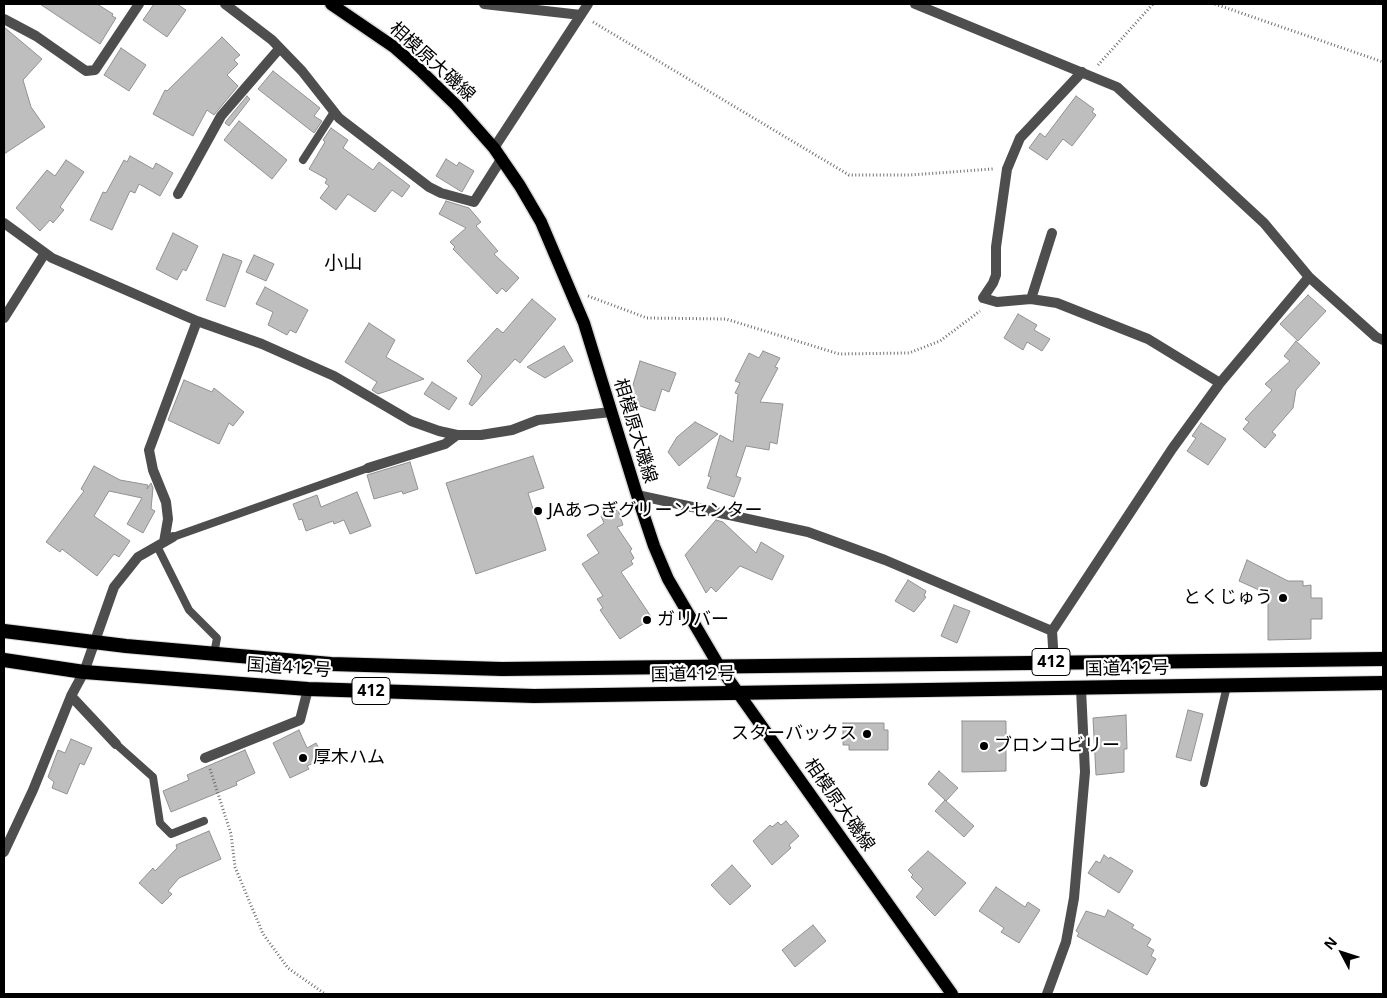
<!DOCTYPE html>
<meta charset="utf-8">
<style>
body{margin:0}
#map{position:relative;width:1387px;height:998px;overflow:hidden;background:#fff;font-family:"Noto Sans",sans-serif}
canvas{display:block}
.frame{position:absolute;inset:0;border:5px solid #000;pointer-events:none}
.north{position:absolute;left:1317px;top:928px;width:50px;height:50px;-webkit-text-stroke:4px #fff;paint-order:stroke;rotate:310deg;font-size:14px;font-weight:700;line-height:20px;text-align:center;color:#000}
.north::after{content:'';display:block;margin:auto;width:18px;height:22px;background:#000;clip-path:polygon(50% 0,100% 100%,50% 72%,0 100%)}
</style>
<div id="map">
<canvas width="1387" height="998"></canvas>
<div class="frame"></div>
<div class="north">N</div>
</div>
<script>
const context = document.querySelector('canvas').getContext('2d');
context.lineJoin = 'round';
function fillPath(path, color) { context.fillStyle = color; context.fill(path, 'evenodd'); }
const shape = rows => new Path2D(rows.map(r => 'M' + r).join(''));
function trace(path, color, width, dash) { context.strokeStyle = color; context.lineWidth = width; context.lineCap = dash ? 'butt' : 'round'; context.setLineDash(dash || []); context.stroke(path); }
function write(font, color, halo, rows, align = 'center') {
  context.font = font + ' "Noto Sans","Noto Sans JP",sans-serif'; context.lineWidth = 4.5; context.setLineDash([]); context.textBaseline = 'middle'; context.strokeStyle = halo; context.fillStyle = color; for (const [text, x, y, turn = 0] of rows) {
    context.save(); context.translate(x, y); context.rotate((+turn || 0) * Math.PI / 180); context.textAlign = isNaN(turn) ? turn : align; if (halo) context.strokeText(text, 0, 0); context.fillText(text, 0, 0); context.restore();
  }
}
const building = shape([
 [40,4,97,4,113,14,112,16,116,18,100,44,40,4],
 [154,4,177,4,186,10,167,37,143,20,154,4],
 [4,27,42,59,23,80,31,107,45,127,4,154,4,27],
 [222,37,240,55,234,60,238,64,227,75,238,86,214,115,207,110,193,136,153,114,165,90,167,91,222,37],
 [121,48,146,65,129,91,104,75,121,48],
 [273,71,320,108,314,116,322,121,314,133,258,89,273,71],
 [247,96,250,99,229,126,225,123,227,120,247,96],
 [1076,96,1094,109,1092,112,1096,115,1072,146,1063,139,1047,160,1029,148,1040,133,1045,137,1076,96],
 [239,121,287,160,272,179,224,140,239,121],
 [331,128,348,140,343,148,373,170,379,162,410,186,402,197,392,190,375,212,348,194,336,210,320,198,329,186,325,183,327,179,309,169,325,142,323,140,331,128],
 [130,156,153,169,156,163,173,173,160,196,139,184,135,193,130,191,112,230,90,220,103,192,106,193,124,160,127,162,130,156],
 [446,159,457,166,459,162,474,171,462,192,436,176,446,159],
 [66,160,84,172,60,207,64,210,53,223,50,220,40,231,16,208,47,170,55,176,66,160],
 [446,201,469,208,481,222,476,226,498,251,494,254,519,278,506,292,502,288,497,294,453,249,455,247,450,242,466,228,439,214,446,201],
 [173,233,198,246,186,271,183,269,177,280,156,269,173,233],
 [223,254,242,261,225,307,206,300,223,254],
 [254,255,274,264,266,281,246,272,254,255],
 [265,287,308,310,296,333,290,330,287,335,268,325,273,312,256,304,265,287],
 [1308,295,1326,311,1298,341,1280,324,1308,295],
 [532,299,556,319,520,363,515,359,472,406,469,404,482,376,467,361,497,328,503,333,532,299],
 [1018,314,1037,325,1034,330,1050,339,1042,351,1027,342,1023,350,1004,338,1018,314],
 [369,323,395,340,386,357,424,379,378,394,372,390,377,382,345,362,369,323],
 [1296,341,1320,363,1296,390,1293,408,1272,432,1276,435,1265,448,1243,429,1249,422,1245,419,1272,390,1265,384,1290,361,1284,356,1296,341],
 [564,346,573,361,545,378,527,367,564,346],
 [763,351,780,358,775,367,778,368,760,402,783,404,777,444,770,442,769,450,746,446,736,476,741,478,734,497,707,488,711,477,708,476,720,435,733,442,738,394,735,393,740,383,735,381,749,353,759,358,763,351],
 [640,361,676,373,669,392,662,389,655,411,628,402,640,361],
 [184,380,212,392,214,388,244,412,233,426,229,423,219,444,168,420,184,380],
 [432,382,457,398,449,410,424,394,432,382],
 [695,422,718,434,679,466,668,452,677,437,695,422],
 [1201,423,1226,439,1208,465,1187,451,1196,438,1192,436,1201,423],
 [533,456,544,488,528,493,546,550,476,574,446,483,533,456],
 [410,462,418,489,403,494,402,491,374,499,367,475,410,462],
 [94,466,120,480,148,485,147,489,151,483,153,488,151,509,155,511,143,533,127,524,142,498,109,491,94,516,130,541,119,557,114,554,97,576,62,549,60,552,46,542,84,491,81,489,94,466],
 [357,492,371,526,350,534,344,520,334,524,333,521,306,531,302,519,299,520,293,504,317,495,321,507,357,492],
 [618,510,623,525,617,527,632,549,630,551,634,558,631,561,633,564,621,572,652,618,620,639,600,610,603,608,597,599,603,596,582,564,599,553,587,535,604,523,601,516,618,510],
 [716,520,723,522,756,553,761,542,784,556,772,580,740,566,716,592,711,587,706,593,685,555,716,520],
 [1247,560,1288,581,1303,581,1303,586,1311,585,1311,598,1322,598,1322,619,1311,619,1311,639,1268,640,1268,594,1239,581,1247,560],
 [908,580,926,591,924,596,926,597,914,612,895,601,908,580],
 [954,605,970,611,957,643,941,636,954,605],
 [1188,710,1203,714,1191,761,1176,757,1188,710],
 [1126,715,1127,749,1124,749,1124,772,1096,775,1093,718,1126,715],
 [962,721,1006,721,1006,771,962,772,962,721],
 [843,723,884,723,884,730,888,730,888,750,849,750,849,745,843,745,843,723],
 [299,730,307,748,316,743,324,758,307,766,309,769,290,778,273,743,299,730],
 [71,739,92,748,84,765,80,763,67,794,52,788,54,782,48,777,58,750,65,753,71,739],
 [245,750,255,773,236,782,237,785,171,812,163,791,189,780,187,775,245,750],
 [939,771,958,788,946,801,928,784,939,771],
 [945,800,974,826,964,837,935,811,945,800],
 [786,821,799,836,789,845,791,848,772,865,753,841,770,825,772,827,778,822,781,825,786,821],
 [209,831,221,859,179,878,168,891,172,894,162,904,139,883,153,868,155,871,177,848,176,845,209,831],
 [928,851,966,883,935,916,916,897,923,889,911,877,913,875,908,870,928,851],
 [1104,855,1109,859,1110,857,1133,871,1119,893,1088,873,1096,861,1100,863,1104,855],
 [732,865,751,886,730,905,711,885,732,865],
 [996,887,1025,907,1028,902,1040,910,1019,943,1001,932,1004,928,979,911,996,887],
 [1108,910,1134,925,1132,928,1151,939,1147,946,1154,950,1151,956,1156,959,1147,975,1077,936,1079,933,1076,931,1086,911,1105,917,1108,910],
 [813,925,826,941,795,967,782,950,813,925]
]);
fillPath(building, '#bebebe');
trace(building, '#929292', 1);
const primary = shape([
 [331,4,394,47,420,70,456,105,494,148,520,186,541,222,584,323,637,495,654,546,668,579,719,666,952,994]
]);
const trunk = shape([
 [4,631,126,646,331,664,502,669,1383,659],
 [4,660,84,672,308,689,534,696,1383,683]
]);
trace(primary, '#dbdbdb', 15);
trace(trunk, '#dbdbdb', 16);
trace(shape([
 [1215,4,1383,62],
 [593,22,849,175,910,175,993,169],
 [1098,65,1153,4],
 [588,296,647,318,726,319,839,354,909,353,940,341,980,311],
 [210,769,231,834,235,867,263,934,288,968,325,994]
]), '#707070', 3, [1, 2.5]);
trace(shape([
 [303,160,334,112],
 [173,537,368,468],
 [157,546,189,610,217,638,214,654],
 [116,744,153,777,160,823,171,834,204,821],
 [1204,783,1227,686]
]), '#4e4e4e', 8);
trace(shape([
 [225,4,272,40,302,71,339,118,429,187,441,193,474,202,502,158],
 [484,4,581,15],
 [915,4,1117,87,1264,223,1309,277,1376,337,1383,340],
 [4,19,36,36,86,71,95,70,139,4],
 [1082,72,1020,138,1007,169,996,247,996,275,993,283,983,298,997,302,1031,299,1057,303,1148,339,1220,383],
 [494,148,588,4],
 [178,194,221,116,279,49],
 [4,223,52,258,197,321,262,344,334,376,411,421,439,431,457,435],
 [1031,299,1052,233],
 [4,318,45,253],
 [368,468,445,444,457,435,481,435,512,430,538,420,611,412],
 [637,495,808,532,885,560,1052,631,1054,662],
 [164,542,168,519,166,502,153,470,149,450,197,321],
 [1052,631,1172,449,1220,383,1309,277],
 [71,696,116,744],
 [205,758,300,720,308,689],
 [4,852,33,790,71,696,84,672,114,587,138,557,173,537],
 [1047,994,1066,942,1074,898,1085,772,1081,689]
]), '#4e4e4e', 10);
trace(primary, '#000', 12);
trace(trunk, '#000', 14);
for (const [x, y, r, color] of [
 [538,511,5,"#000"],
 [1283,598,5,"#000"],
 [647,620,5,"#000"],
 [867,734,5,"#000"],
 [984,746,5,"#000"],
 [303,758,5,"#000"]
]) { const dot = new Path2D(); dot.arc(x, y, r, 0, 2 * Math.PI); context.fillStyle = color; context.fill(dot); trace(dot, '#fff', 2); }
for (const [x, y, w] of [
 [1051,662,38],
 [371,691,38]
]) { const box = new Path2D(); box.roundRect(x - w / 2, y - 13.5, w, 27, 4); context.fillStyle = '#fff'; context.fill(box); trace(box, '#000', 1); }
write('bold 16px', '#000', null, [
 ["412",1051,662],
 ["412",371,691]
]);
write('18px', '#000', '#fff', [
 ["相模原大磯線",432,62,42],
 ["相模原大磯線",635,431,73],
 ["国道412号",289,668,4],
 ["国道412号",1127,669,-1],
 ["国道412号",693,675,-1],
 ["相模原大磯線",839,805,55]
]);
write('18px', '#000', '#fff', [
 ["JAあつぎグリーンセンター",548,511],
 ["とくじゅう",1273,598,"right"],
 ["ガリバー",657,620],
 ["スターバックス",857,734,"right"],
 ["ブロンコビリー",994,746],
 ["厚木ハム",313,758]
], 'left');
write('19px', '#000', '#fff', [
 ["小山",343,264]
]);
</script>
